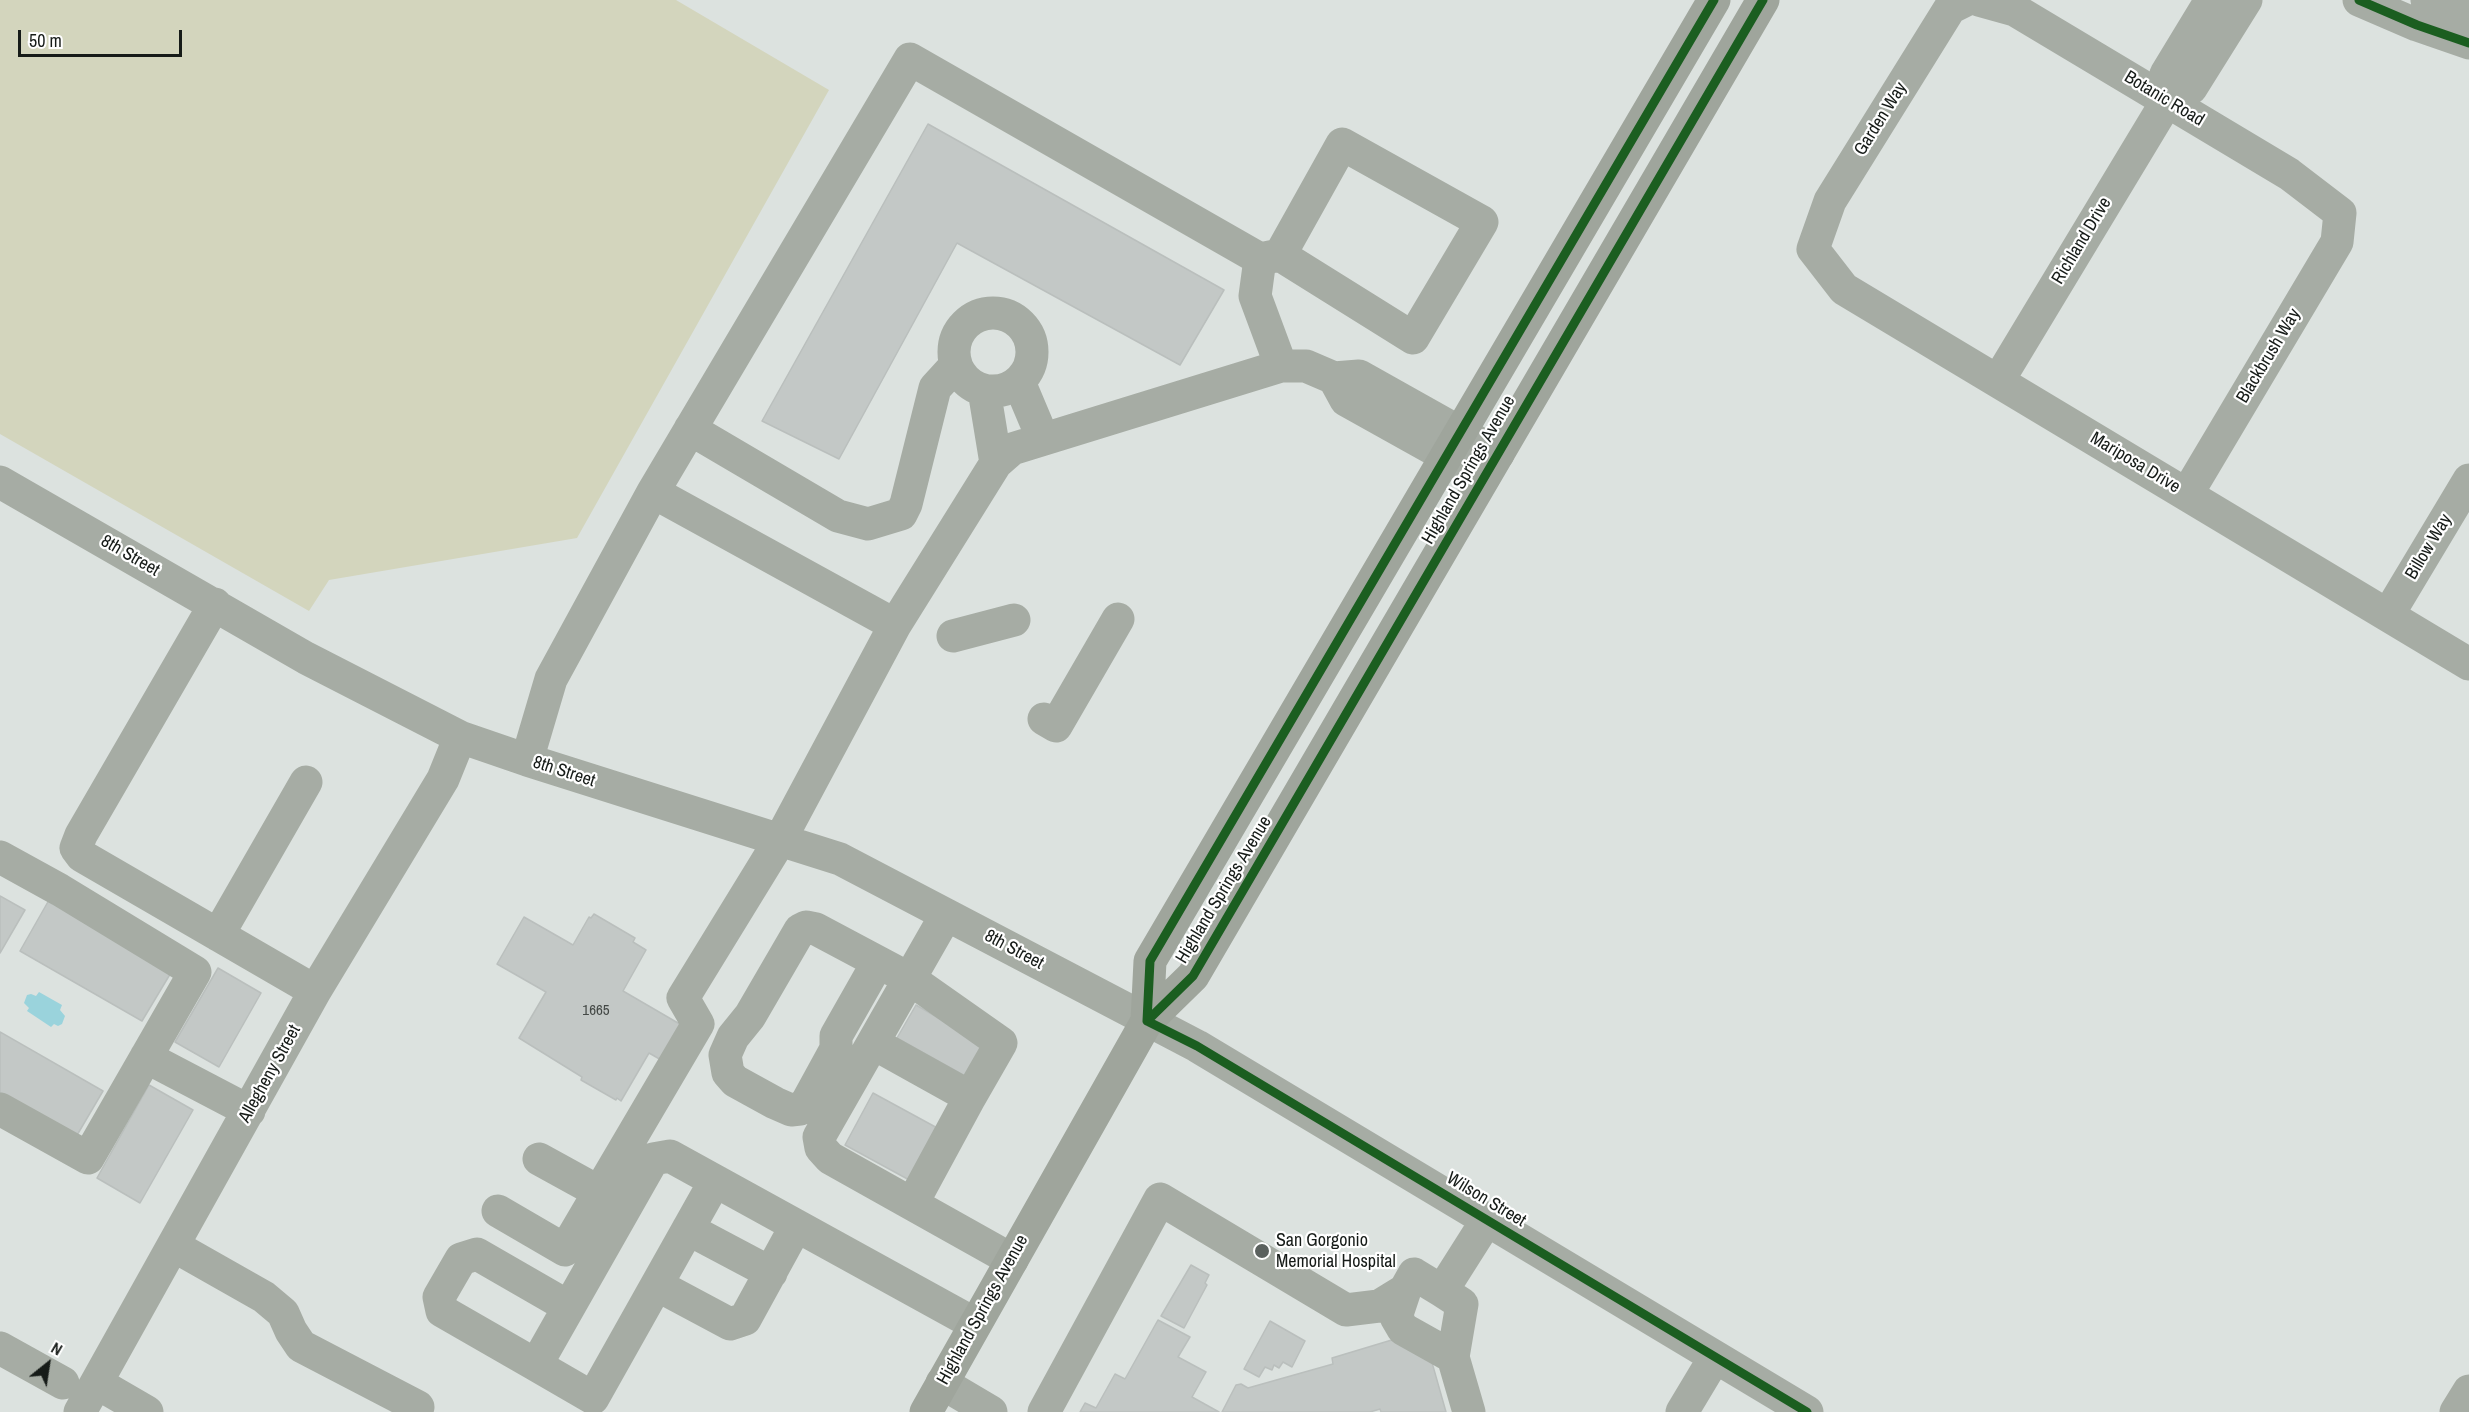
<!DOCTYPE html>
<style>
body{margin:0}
#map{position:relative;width:2469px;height:1412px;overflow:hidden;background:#dce2df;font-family:"Archivo Narrow",sans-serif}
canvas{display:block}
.north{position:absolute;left:18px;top:1334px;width:60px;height:60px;-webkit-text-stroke:4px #fff;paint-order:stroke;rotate:30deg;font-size:16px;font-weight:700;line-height:24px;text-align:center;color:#161b18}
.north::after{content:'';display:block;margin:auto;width:21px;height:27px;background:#161b18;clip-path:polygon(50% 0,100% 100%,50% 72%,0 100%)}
.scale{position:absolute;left:18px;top:30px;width:164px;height:27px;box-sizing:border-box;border:3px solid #161b18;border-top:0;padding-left:8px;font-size:18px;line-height:21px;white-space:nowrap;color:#161b18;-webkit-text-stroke:4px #fff;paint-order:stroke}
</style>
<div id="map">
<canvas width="2469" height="1412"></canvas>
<div class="north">N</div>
<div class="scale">50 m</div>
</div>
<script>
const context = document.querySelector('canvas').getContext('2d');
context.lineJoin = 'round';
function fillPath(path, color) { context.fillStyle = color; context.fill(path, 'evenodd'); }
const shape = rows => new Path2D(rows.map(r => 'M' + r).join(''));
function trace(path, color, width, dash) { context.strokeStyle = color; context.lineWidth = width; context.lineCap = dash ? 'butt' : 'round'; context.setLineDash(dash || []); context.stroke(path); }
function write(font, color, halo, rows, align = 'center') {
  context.font = font + ' "Archivo Narrow",sans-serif'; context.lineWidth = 4.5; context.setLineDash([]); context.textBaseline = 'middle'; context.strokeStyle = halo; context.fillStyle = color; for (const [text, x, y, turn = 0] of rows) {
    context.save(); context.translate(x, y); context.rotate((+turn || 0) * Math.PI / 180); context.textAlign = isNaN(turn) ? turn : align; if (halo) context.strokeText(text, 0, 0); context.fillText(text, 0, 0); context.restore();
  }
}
fillPath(shape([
 [0,0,676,0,829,90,577,538,329,580,309,611,0,434]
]), '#d3d5bd');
fillPath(shape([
 [39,992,62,1005,60,1010,65,1016,62,1024,58,1026,54,1024,51,1027,27,1011,29,1008,24,1003,27,995,31,994,36,996]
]), '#9ad3dc');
const building = shape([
 [928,124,1224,290,1180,365,957,243,839,459,762,421,928,124],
 [0,896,25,910,0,953,0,896],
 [49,900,172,971,142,1021,20,951,49,900],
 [594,914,635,938,633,942,646,950,623,991,690,1030,670,1065,649,1053,621,1101,617,1098,616,1100,581,1080,582,1077,519,1038,546,992,497,964,524,917,573,945,589,917,591,918,594,914],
 [218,968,261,993,219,1067,175,1042,218,968],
 [916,1005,992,1049,974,1081,897,1038,916,1005],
 [0,1032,103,1091,73,1142,0,1099,0,1032],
 [149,1085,193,1110,140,1203,97,1178,149,1085],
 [873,1093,941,1130,913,1182,845,1145,873,1093],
 [1191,1265,1209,1275,1205,1283,1207,1285,1184,1328,1161,1316,1191,1265],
 [1158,1320,1190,1337,1178,1357,1206,1372,1192,1397,1219,1412,1080,1412,1085,1403,1096,1408,1115,1374,1125,1379,1158,1320],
 [1270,1321,1305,1341,1292,1367,1283,1362,1279,1368,1274,1365,1272,1370,1265,1367,1259,1377,1244,1369,1270,1321],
 [1395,1339,1431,1359,1446,1412,1381,1412,1380,1409,1370,1412,1222,1412,1236,1385,1241,1384,1248,1388,1333,1364,1332,1358,1395,1339]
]);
fillPath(building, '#c3c8c6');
trace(building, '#babfbd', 1.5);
trace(shape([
 [1966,0,1950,8,1830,201,1813,249,1844,289,2469,664],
 [1979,0,2015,10,2289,174,2340,213,2337,242,2187,494],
 [2359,0,2417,25,2469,43],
 [2427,0,2469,13],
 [2167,101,2166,74,2211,0],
 [1260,259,1280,255,1413,338,1482,222,1342,144,1280,255],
 '954 352a39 39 0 1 1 78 0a39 39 0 1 1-78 0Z',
 [1334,378,1346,400,1484,477],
 [1998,381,2167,101,2191,88,2246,0],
 [1019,382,1043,439],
 [984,390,996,463],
 [690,429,838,516,868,524,901,514,906,504,935,388,956,365],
 [0,482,306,658,460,737,527,760,840,859,1197,1046,1807,1412],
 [653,492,910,59,1260,259,1255,296,1281,366],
 [215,604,81,835,76,848,82,856,315,991],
 [2388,615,2469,480],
 [953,636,1014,620],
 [1044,719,1056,726,1118,619],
 [527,760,551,679,653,492,895,625],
 [0,857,60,890,195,972,88,1158,0,1109],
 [946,915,819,1137,821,1148,830,1158,1012,1260],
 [218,935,306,782],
 [878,962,836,1036,836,1049,807,1102,800,1109,791,1110,775,1103,735,1081,728,1073,725,1055,733,1037,750,1016,800,930,806,927,816,929,878,962,910,979,1001,1043,970,1097],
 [873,1043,970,1097,912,1204],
 [146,1057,249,1111],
 [539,1159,599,1192],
 [715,1181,593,1398,536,1365,653,1159,670,1156,975,1324],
 [498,1211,565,1250,698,1024,683,998,780,840,895,625,996,463,1012,449,1281,366,1306,366,1334,378,1359,376,1498,454],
 [688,1229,771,1273],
 [174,1246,264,1297,283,1313,291,1331,301,1346,418,1407],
 [657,1285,730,1324,745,1319,796,1226],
 [1405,1290,1396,1317,1403,1329,1453,1357],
 [1442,1291,1462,1304,1453,1357,1469,1412],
 [0,1348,63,1383],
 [536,1365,442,1311,439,1297,461,1259,477,1254,569,1307],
 [97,1383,147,1412],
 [942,1383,991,1412],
 [80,1412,315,991,443,779,460,737],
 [1044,1412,1160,1199,1346,1310,1379,1306,1405,1290,1414,1274,1442,1291,1487,1220],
 [1682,1412,1715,1357],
 [2456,1412,2469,1391]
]), '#a6aca4', 33);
trace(shape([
 [1147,1021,1150,961,1714,0],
 [926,1412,1147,1021,1193,976,1763,0]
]), '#9fa59c', 33);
trace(shape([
 [2359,0,2417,25,2469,43],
 [1147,1021,1193,976,1763,0],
 [1147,1021,1150,961,1714,0],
 [1147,1021,1197,1046,1807,1412]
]), '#1b5e20', 9);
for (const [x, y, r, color] of [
 [1262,1251,8,"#5b615e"]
]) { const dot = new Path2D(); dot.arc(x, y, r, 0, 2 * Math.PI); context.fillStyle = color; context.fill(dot); trace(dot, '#fff', 2); }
write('15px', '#444946', null, [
 ["1665",596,1011]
]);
write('18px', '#161b18', '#fff', [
 ["Botanic Road",2164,99,31],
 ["Garden Way",1881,119,-58],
 ["Richland Drive",2082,241,-59],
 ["Blackbrush Way",2269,356,-59],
 ["Mariposa Drive",2135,463,31],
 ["Highland Springs Avenue",1469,470,-60],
 ["Billow Way",2429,547,-59],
 ["8th Street",130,556,30],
 ["8th Street",564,772,18],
 ["Highland Springs Avenue",1224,890,-59],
 ["8th Street",1014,950,28],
 ["Allegheny Street",270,1074,-61],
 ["Wilson Street",1486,1200,31],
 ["Highland Springs Avenue",983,1310,-61]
]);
write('18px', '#161b18', '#fff', [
 ["San Gorgonio",1276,1241],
 ["Memorial Hospital",1276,1262]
], 'left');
</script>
